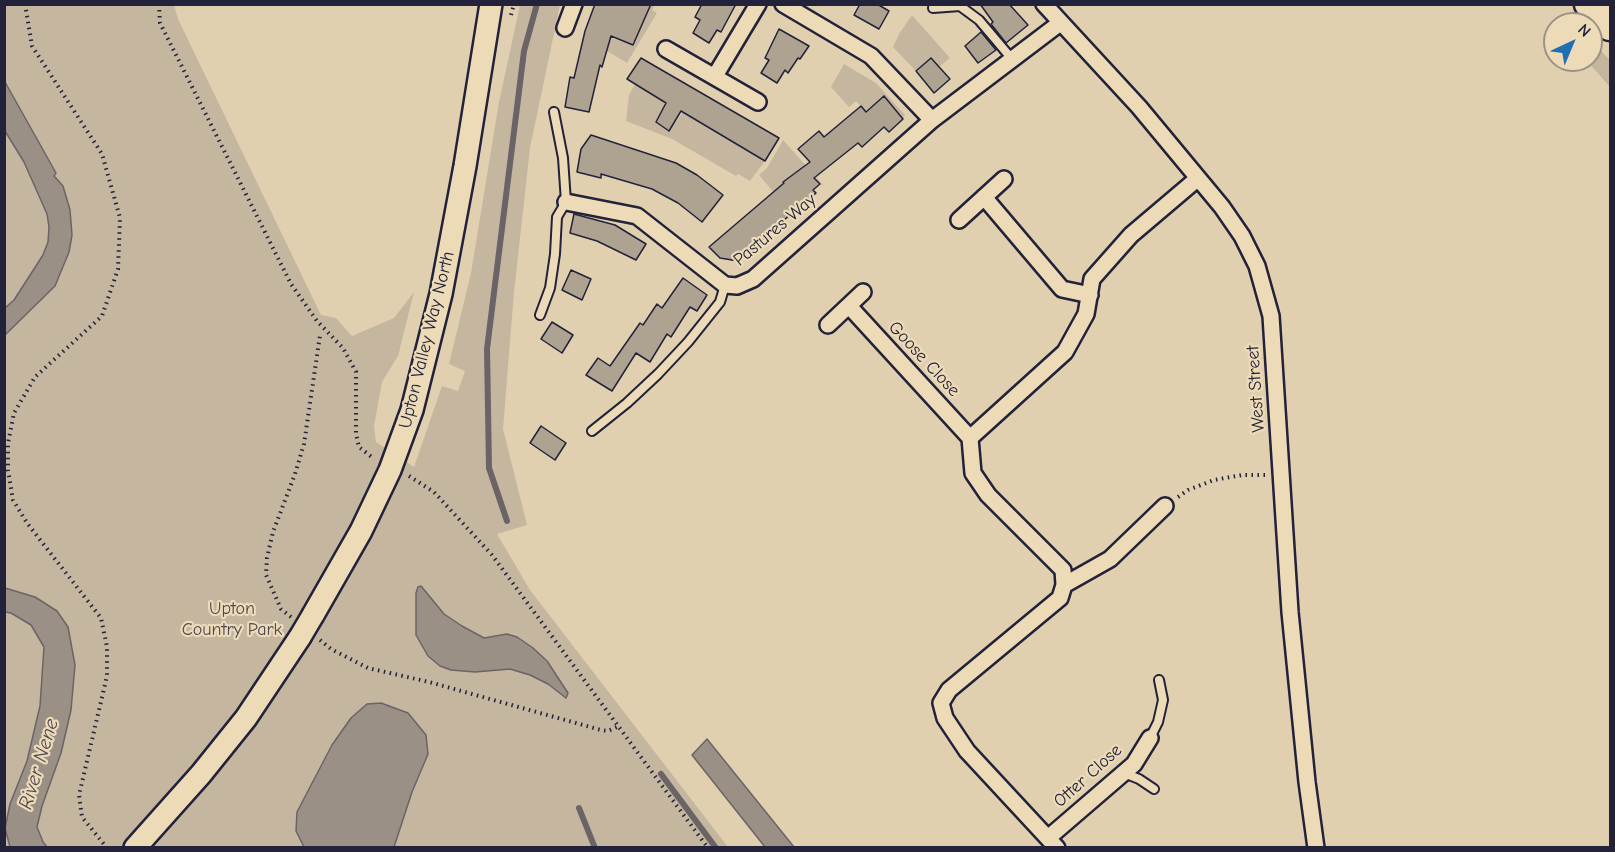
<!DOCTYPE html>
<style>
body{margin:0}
#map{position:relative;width:1615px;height:852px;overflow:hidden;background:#e1d0b0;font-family:"Comic Neue",sans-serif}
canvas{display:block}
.frame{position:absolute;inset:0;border:6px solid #22223b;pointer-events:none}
.north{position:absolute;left:1543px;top:12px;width:60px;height:60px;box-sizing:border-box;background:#eddbb8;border:2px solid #9c9186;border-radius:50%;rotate:44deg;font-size:16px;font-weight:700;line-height:24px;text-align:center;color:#22223b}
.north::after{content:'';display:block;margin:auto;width:21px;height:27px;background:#1f6fb2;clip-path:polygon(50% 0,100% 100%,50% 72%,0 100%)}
</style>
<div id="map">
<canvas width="1615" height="852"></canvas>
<div class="frame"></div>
<div class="north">N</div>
</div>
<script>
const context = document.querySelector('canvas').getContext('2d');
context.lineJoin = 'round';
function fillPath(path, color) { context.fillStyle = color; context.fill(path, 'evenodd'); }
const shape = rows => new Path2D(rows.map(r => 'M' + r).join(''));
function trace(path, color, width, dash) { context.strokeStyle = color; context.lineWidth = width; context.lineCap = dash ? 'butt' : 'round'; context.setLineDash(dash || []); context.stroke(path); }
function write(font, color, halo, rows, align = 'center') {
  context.font = font + ' "Comic Neue",sans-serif'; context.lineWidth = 4.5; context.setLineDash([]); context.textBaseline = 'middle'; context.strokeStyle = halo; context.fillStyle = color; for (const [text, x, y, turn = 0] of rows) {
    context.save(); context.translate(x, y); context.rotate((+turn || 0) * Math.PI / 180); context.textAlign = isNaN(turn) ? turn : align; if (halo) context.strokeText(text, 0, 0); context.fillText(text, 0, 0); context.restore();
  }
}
fillPath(shape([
 [4,5,174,5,178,19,321,315,336,318,352,336,394,318,414,292,398,356,382,382,374,426,376,442,414,467,442,386,458,391,465,371,449,364,471,273,499,102,520,5,560,5,530,148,514,292,503,429,527,525,497,534,530,590,728,847,5,847],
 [651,5,655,5,652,10,657,13,627,63,607,51,611,38,632,45],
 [912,15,950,58,939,67,931,58,916,71,893,47,899,34],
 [1591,41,1610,60,1610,87,1586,60,1591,60],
 [844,64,876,83,905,115,903,119,885,96,865,111,856,101,849,107,831,87],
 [635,84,664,102,665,105,656,122,669,131,683,112,765,161,750,181,738,174,736,176,672,139,626,121,629,95],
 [783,140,824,186,820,184,808,170,799,176,796,172,783,181,792,193,781,201,759,175,767,168]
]), '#c5b69f');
const water = shape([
 [5,82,56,173,54,176,63,186,70,210,72,235,69,252,55,286,5,335,5,308,14,300,43,255,48,242,49,227,47,214,24,162,5,131,5,82],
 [421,586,444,614,462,626,484,638,507,634,517,637,533,648,547,661,568,693,566,698,548,684,530,675,510,669,475,672,451,670,440,666,428,656,416,635,416,593,418,587,421,586],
 [5,588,35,597,57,611,68,627,75,665,71,710,61,753,42,806,37,827,43,842,47,847,10,847,5,828,10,804,27,761,40,706,44,647,31,625,11,613,5,612,5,588],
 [381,703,408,713,426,735,428,754,412,792,394,847,304,847,296,831,297,812,332,745,351,718,367,704,381,703],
 [707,739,794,847,765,847,692,755,707,739]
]);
fillPath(water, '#9b9085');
trace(water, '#6b6467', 1.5);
trace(shape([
 [507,521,489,468,487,349,524,51,537,4],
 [661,774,716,848],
 [579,808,595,848]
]), '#6b6467', 6);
const building = shape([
 [595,4,651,4,633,45,611,36,602,67,600,65,589,112,565,107,570,77,574,78,585,31,595,4],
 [702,4,736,4,721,32,717,30,709,43,693,33,700,20,695,17,702,4],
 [860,4,877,4,889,11,879,29,854,15,860,4],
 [980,4,1009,4,1028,25,1006,43,991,24,993,22,980,4],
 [779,29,809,46,800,59,798,58,788,73,785,70,777,83,761,73,769,60,765,58,779,29],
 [981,32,996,50,978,63,965,46,981,32],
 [641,58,779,138,765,161,681,111,669,131,656,122,666,103,627,79,641,58],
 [931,58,950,79,934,93,916,71,931,58],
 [884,96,903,119,889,132,884,127,862,147,858,143,814,178,820,184,813,190,816,193,777,226,778,227,738,261,720,258,709,247,784,183,783,182,810,162,798,149,819,131,824,137,861,106,866,112,884,96],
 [591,135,676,163,697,175,723,195,702,222,678,203,652,189,601,174,601,178,577,172,581,149,591,135],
 [574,214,615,225,646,244,636,260,597,241,570,233,574,214],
 [571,270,591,279,582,300,562,290,571,270],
 [683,278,707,295,697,311,690,307,671,337,667,334,650,362,636,353,612,391,586,375,598,358,610,366,640,323,643,325,657,304,662,308,683,278],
 [552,322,573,335,562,353,541,339,552,322],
 [541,426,566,443,555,460,530,443,541,426]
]);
fillPath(building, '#aea291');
trace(building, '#22223b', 1.5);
const lane = shape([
 [933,8,960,6,979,20,1012,59],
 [540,315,550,288,555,254,557,217,566,202,563,158,554,112],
 [592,431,627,403,658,374,688,342,720,302,725,285],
 [1150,738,1158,722,1163,700,1159,680],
 [1124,773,1139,779,1154,789]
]);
const street = shape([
 [783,4,871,56,932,120],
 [1044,4,1139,107,1222,207,1242,236,1257,266,1271,316,1290,612,1307,782,1316,848],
 [565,28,574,4],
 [666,49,758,102],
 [715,76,758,4],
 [984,197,1062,289,1090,295],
 [566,202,637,216,725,285,737,286,753,279,932,120,1060,23],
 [959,220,1004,179],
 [849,306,970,438],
 [828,325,863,292],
 [970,438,973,473,988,495,1063,570,1064,585,1060,598,949,690,941,703,945,718,967,751,1057,848],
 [970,438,1065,352,1086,314,1092,279,1131,235,1197,179],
 [1064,585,1110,559,1165,506],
 [1048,838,1134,764,1150,738]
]);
const secondary = shape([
 [313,615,361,531,390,470,412,410,441,294,465,166,491,4],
 [135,848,201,774,246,718,300,637]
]);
const highway = shape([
 [1589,4,1610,26]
]);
trace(lane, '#22223b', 12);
trace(street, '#22223b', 20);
trace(secondary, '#22223b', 26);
trace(highway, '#22223b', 33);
trace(shape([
 [25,4,32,46,102,154,120,218,118,269,102,316,35,377,14,413,8,443,8,470,13,500,27,523,101,618,107,647,107,676,79,795,82,817,107,848],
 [159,4,160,23,291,284,317,321,343,348,356,372,356,434,359,447,373,458],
 [511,15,514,4],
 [409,476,434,492,492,555,708,848],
 [1178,497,1188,490,1214,480,1242,475,1265,475],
 [291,617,281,609,266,575,267,558,273,532,295,474,304,444,320,335],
 [320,640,331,649,368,668,429,682,601,730,608,731,619,726]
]), '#22223b', 4, [1.5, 4.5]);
trace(lane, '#eddbb8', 8);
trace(street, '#eddbb8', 15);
trace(secondary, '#eddbb8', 21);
trace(highway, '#eddbb8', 28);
const secondaryBridge = shape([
 [300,637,313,615]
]);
trace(secondaryBridge, '#22223b', 26, []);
trace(secondaryBridge, '#eddbb8', 21);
write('18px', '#22223b', '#eddbb8', [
 ["Pastures Way",775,230,-40],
 ["Upton Valley Way North",427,340,-76],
 ["Goose Close",924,359,47],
 ["West Street",1256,389,-94],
 ["Otter Close",1088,776,-42]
]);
write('18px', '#4b4754', '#eddbb8', [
 ["Upton",232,609],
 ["Country Park",232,630]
]);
write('italic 20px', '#4c4855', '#eddbb8', [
 ["River Nene",39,764,-73]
]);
</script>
